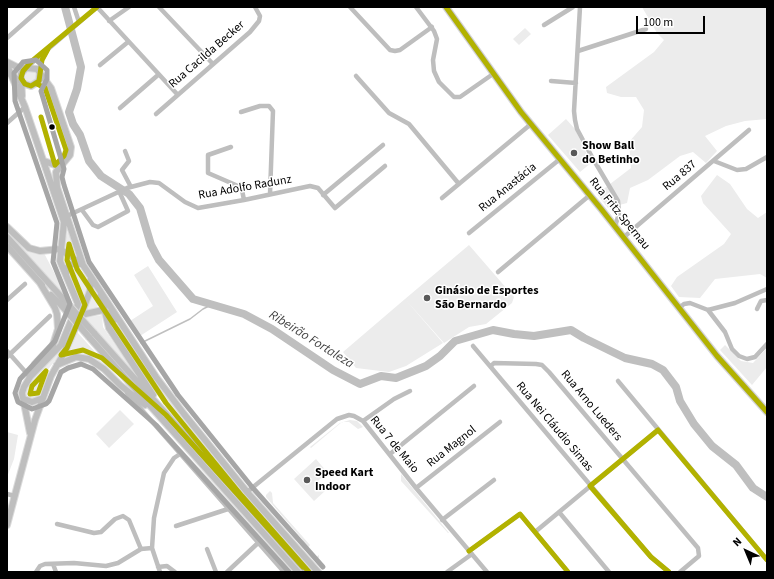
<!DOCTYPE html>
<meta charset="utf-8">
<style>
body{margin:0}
#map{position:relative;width:774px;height:579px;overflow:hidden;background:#fff;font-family:"Source Sans 3",sans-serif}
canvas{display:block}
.frame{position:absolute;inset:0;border:8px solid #000;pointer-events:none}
.north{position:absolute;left:726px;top:531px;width:40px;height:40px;-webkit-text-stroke:3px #fff;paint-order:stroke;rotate:316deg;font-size:11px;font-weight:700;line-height:16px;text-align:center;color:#000}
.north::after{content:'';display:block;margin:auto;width:14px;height:18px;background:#000;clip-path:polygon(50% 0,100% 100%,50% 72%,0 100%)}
.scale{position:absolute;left:636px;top:16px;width:69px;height:18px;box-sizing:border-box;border:2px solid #000;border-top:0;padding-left:5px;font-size:12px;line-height:14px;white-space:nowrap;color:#000;-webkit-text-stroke:3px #fff;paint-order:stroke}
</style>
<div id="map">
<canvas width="774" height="579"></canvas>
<div class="frame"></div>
<div class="north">N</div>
<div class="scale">100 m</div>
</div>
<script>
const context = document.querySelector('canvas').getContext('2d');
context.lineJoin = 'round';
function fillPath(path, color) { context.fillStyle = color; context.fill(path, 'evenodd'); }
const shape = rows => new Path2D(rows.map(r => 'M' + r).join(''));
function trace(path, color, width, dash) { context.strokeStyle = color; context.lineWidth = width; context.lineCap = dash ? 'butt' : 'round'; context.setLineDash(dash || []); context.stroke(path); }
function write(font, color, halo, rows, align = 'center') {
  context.font = font + ' "Source Sans 3",sans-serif'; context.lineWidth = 3; context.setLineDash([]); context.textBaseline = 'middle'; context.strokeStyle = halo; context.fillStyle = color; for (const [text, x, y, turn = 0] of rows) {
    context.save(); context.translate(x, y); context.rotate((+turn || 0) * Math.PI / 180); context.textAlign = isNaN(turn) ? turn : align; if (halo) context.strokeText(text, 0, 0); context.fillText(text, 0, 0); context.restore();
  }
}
fillPath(shape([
 [642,7,767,7,767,119,745,121,726,126,705,136,717,151,706,163,693,152,680,156,648,180,630,188,627,203,608,208,597,194,631,168,629,142,642,127,644,110,636,97,621,97,607,93,606,87,654,52,664,40,657,33],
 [525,28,531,34,519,45,513,39],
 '25 77a6 6 0 1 1 12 0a6 6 0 1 1-12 0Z',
 [566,119,575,129,591,163,580,172,548,135],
 [717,175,730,184,747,209,758,218,767,212,767,278,760,274,715,279,700,298,679,297,671,286,677,277,724,244,731,234,703,203,701,196],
 [68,229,76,258,63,250],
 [7,231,26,249,36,253,44,253,58,280,71,300,72,306,7,234],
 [469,245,514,297,512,303,486,324,469,327,444,343,405,299],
 [77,266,86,276,88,287,81,305,78,289,69,276,69,270],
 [148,266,177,312,140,336,130,321,153,306,134,275],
 [93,287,98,295,99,305,94,310,84,311],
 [405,299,443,343,406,366,389,372,356,368,343,352],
 [102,315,103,327,139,379,85,318],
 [106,316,120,328,169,400,207,447,314,572,310,571,163,403,112,329],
 [77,332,126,386,125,386,96,359,80,354,74,354,65,357],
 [65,344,61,353,43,376,37,397,29,400,25,396,25,392,31,380,59,352],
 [725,345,741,361,753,363,767,348,767,367,752,385,720,350],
 [140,405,208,477,293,572,289,572],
 [120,410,134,424,109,448,96,434],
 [350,420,357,421,363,427,358,429,349,422,342,422,311,448,310,447,340,423],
 [7,432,18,435,14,459,7,477],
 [316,459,327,472,317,482,325,491,314,501,294,479],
 [401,474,449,533,448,533,401,481],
 [270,491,272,493,273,503,310,545,308,548,316,557,319,555,319,558,315,561,309,554,302,539,266,497,266,495]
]), '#ececec');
trace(shape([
 [141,343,190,319,203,309,213,304]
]), '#bfbfbf', 1.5);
trace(shape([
 [65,7,81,67,77,89,69,112,73,124,80,135,89,161,101,176,129,194,140,208,151,245,159,260,193,299,244,314,272,329,333,370,360,384,381,376,396,378,426,366,440,356,455,341,493,330,514,334,534,336,571,330,584,338,625,358,652,364,663,370,676,387,680,401,694,424,712,446,736,465,753,488,767,497]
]), '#bfbfbf', 8);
const major = shape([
 [446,7,521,112,602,210,717,356,767,412],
 [7,62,17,67,37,69,51,88,71,147,70,155,56,172,57,187,83,265,91,277,156,377,184,414,247,492,318,572],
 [7,65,25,107,64,222,60,261,78,304,61,345,30,377,24,387,22,393,30,433],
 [11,75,25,84,31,86,39,81,40,72],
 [22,96,21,74,26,68],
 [44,161,55,165,62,164],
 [7,227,29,248,40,251,60,249,83,265],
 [7,237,66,302],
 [7,246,42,285],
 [66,275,66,269,69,266,72,264,82,264],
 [51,295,62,306],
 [101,295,109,328,153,395],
 [81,315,103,310,116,319],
 [94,333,307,572],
 [89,337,298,572],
 [57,365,76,357,89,359,104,369,120,385,145,405],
 [30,376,35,364,53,345,58,329,57,314,55,308,40,283],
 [24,399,32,402,43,398],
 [7,525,35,420,51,376,64,353,81,315,90,291,91,277]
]);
trace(major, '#dbdbdb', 8);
trace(shape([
 [74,7,79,22],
 [97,7,177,94],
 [159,7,213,64],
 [350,7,390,50,395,51,400,50,432,27],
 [416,7,434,31,437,39,433,60,434,71,439,82,454,97,460,97,493,74],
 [580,7,574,111,575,120,577,129,592,157,618,201,619,213,615,227],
 [109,21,129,7],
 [544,25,573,7],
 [7,38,42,7],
 [578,51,646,29],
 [100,65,128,42],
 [26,68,97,7],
 [40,72,42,60,47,51],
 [356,76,389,113,409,124,459,184],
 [551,81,576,83],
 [120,108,158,75],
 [241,112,260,106,269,106,273,111,270,194],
 [156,114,250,32,259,21,260,16,255,7],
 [7,123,25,107],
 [231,147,208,155,208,173,238,186,242,190,244,200],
 [125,151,129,161,122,170,131,187],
 [714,161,737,170,746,169,767,157],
 [323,195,383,145],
 [442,198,531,124],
 [82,210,93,225,98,227,128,211,119,191],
 [67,216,127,188,150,182,159,183,185,202,198,208,244,200,310,186,318,188,335,208,385,166],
 [469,233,560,159],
 [624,237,749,130],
 [498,272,590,195],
 [7,300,25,284],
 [679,308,684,304,690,303,708,310,735,303,767,289],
 [757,309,761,301,767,300],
 [708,310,725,332,732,349,739,356,747,359,755,357,767,344],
 [473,346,651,557,669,572],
 [7,351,30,377],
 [7,357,50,316],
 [491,366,494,363,536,364,542,365,549,372,698,548,699,556,680,572],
 [618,381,767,560],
 [127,393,284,572],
 [363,421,394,399,410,391],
 [390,454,474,386],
 [416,488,500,422],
 [247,492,337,419,349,415,354,416,363,421,416,488,487,572],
 [7,494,15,496],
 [559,512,609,572],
 [442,520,494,480],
 [57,524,94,533,101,532,115,519,123,516,129,520,141,549],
 [176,526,228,509],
 [535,532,658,430],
 [207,549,216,572],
 [469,551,520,514,568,572],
 [53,564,56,572],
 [158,567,167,566,175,572],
 [36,572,40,566,45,564,74,563,106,566,118,563,141,549,152,548],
 [160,572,152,548,154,518,164,473,174,458,180,454],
 [227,572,258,543],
 [447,572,472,554]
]), '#bebebe', 4.5);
trace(major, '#bebebe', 6);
const majorBridge = shape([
 [66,302,94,333],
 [62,306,89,337]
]);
trace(majorBridge, '#dbdbdb', 8, []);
trace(majorBridge, '#bebebe', 6);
trace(shape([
 [446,7,521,112,602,210,717,356,767,412],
 [48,49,42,60,39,81,31,86,25,84,21,78,23,71,32,61,97,7],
 [37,84,45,88,66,150,64,156,55,165],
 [41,117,55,165],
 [469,551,520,514,568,572],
 [669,572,651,557,590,486,658,430,767,560]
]), '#b2b200', 5);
trace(shape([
 [46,371,38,393,30,394,32,386,46,371],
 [303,567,166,415,102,358,83,350,61,355,67,348,85,305,67,260,69,244,77,269,166,403,242,496,309,572]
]), '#b2b200', 5);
trace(shape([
 [289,572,156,425,93,369,81,364,68,368,61,372,49,401,46,404,32,409,18,402,15,393,20,379,55,341,70,304,53,262,57,223,15,101,14,73,23,62,36,60,47,70,47,79,41,91,64,169,62,177,64,185,89,262,178,395,252,487,323,567]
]), '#a6a6a6', 5);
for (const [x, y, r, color] of [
 [52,127,3.5,"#000"],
 [574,153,4,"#595959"],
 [427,298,4,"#595959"],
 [307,480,4,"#595959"]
]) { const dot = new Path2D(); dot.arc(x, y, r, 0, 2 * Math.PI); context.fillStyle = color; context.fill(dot); trace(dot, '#fff', 1.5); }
write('12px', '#000', '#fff', [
 ["Rua Cacilda Becker",207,55,-41],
 ["Rua 837",680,176,-40],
 ["Rua Adolfo Radunz",245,188,-10],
 ["Rua Anastácia",508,188,-39],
 ["Rua Fritz Spernau",619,214,51],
 ["Rua Arno Lueders",591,406,50],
 ["Rua Nei Cláudio Simas",554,427,50],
 ["Rua 7 de Maio",394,445,51],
 ["Rua Magnol",452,447,-38]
]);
write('bold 12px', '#000', '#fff', [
 ["Show Ball",582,146],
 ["do Betinho",582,160],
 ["Ginásio de Esportes",435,291],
 ["São Bernardo",435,305],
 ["Speed Kart",315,473],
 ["Indoor",315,487]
], 'left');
write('italic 13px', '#444', '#fff', [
 ["Ribeirão Fortaleza",311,340,32]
]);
</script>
